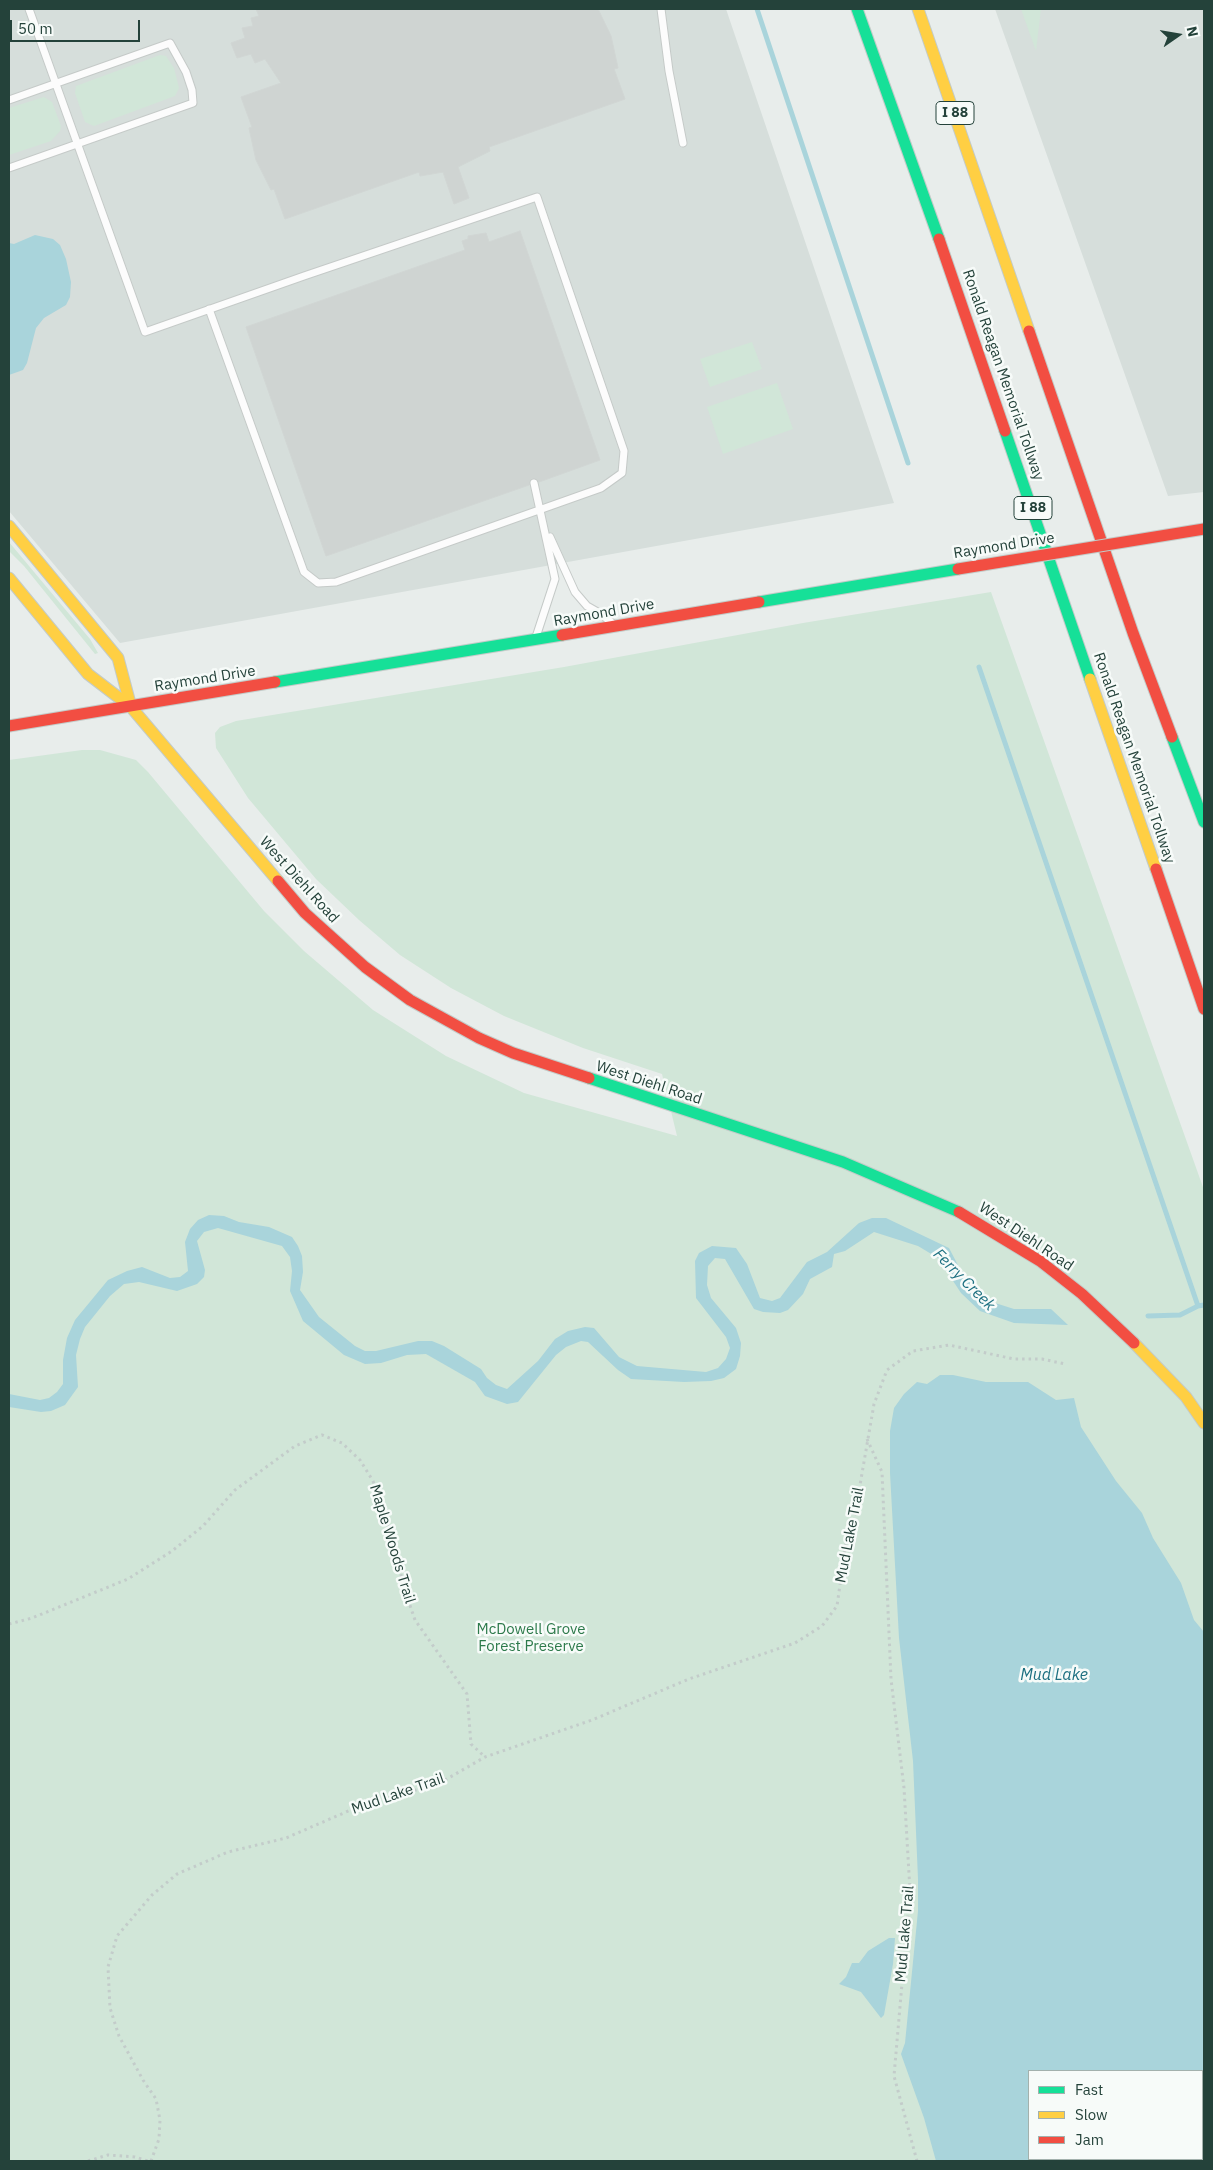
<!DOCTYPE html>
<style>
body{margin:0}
#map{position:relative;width:1213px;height:2170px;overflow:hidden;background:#e8edeb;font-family:"IBM Plex Sans",sans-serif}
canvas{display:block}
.frame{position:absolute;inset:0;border:10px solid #24423a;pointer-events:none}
.legend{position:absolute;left:1028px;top:2070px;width:175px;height:90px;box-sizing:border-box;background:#f7fbf9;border:1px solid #a3b1ad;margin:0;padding:6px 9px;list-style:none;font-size:15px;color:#24423a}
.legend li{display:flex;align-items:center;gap:10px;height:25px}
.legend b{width:25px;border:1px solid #a3b1ad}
.north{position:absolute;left:1153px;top:10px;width:50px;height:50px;-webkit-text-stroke:4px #f7fbf9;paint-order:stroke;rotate:77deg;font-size:14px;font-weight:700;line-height:20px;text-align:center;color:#24423a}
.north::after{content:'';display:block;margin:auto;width:18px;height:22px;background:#24423a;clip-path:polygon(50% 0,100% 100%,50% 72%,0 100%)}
.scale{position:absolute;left:10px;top:20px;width:130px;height:22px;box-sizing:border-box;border:2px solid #24423a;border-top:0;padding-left:6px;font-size:15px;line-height:18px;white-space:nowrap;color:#24423a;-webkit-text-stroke:4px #f7fbf9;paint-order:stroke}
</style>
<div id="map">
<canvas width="1213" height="2170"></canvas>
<div class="frame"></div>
<ul class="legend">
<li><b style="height:6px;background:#16e098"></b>Fast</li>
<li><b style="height:6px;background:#ffcf43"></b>Slow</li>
<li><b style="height:6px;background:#f24e42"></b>Jam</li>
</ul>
<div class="north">N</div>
<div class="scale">50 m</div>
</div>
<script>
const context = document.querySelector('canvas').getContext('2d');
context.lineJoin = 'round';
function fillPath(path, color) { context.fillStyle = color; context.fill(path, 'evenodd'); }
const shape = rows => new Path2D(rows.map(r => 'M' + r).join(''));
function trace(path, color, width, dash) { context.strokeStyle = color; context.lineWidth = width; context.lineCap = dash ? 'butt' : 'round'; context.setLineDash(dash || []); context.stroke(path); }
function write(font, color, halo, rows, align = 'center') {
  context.font = font + ' "IBM Plex Sans",sans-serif'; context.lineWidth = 5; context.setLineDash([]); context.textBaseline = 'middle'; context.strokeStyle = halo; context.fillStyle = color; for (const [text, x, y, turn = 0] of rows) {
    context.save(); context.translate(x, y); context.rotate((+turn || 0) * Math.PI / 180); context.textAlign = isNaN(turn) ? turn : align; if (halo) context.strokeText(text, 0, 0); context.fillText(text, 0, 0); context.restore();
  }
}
fillPath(shape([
 [9,9,726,9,894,503,120,643,9,511],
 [995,9,1204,9,1204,492,1168,496]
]), '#d6dedb');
fillPath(shape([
 [1021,9,1041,9,1036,51],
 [160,55,166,56,174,68,179,88,175,96,94,126,85,122,75,93,76,86],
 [44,97,52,102,61,126,60,131,51,141,9,155,9,108],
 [752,342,762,369,710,387,700,359],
 [777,383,793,429,723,454,707,407],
 [9,542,90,639,98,653,95,654,24,566,9,551],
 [991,592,1204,1190,1204,2161,9,2161,9,760,82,750,100,750,136,760,148,772,264,911,304,951,373,1010,446,1056,524,1093,677,1136,662,1074,583,1048,504,1016,451,988,400,955,359,920,316,879,248,798,216,748,215,733,220,727,236,721,564,667,803,623],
 [1029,2071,1202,2071,1202,2159,1029,2159]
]), '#d1e6d8');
fillPath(shape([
 [35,235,53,239,60,245,66,259,71,282,70,297,66,305,44,318,36,328,27,363,23,370,9,375,9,243,14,244],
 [209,1215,224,1216,239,1222,269,1227,292,1237,298,1246,302,1256,303,1272,300,1290,319,1317,355,1346,365,1351,376,1351,418,1341,432,1341,444,1346,481,1369,487,1378,496,1385,507,1389,538,1361,555,1339,568,1331,585,1327,594,1328,619,1357,637,1366,706,1372,718,1368,726,1359,730,1348,726,1337,696,1298,695,1261,699,1253,712,1246,736,1248,747,1264,760,1298,772,1301,780,1298,807,1262,827,1252,859,1223,872,1218,886,1218,949,1248,960,1269,975,1289,992,1302,1014,1309,1051,1309,1068,1325,1014,1323,980,1311,961,1293,938,1258,918,1246,874,1232,845,1251,834,1254,832,1267,810,1279,803,1294,788,1310,780,1313,763,1312,754,1309,725,1259,715,1258,708,1266,707,1285,711,1298,736,1328,741,1343,740,1356,736,1369,724,1378,711,1381,684,1382,631,1379,618,1370,588,1342,581,1341,566,1347,556,1355,518,1402,507,1404,485,1396,475,1382,426,1354,407,1355,381,1363,365,1364,344,1355,303,1321,290,1291,292,1271,290,1257,282,1246,218,1228,204,1232,197,1241,205,1270,204,1277,197,1284,177,1291,139,1282,124,1284,110,1296,85,1327,80,1339,76,1355,78,1387,65,1405,51,1411,41,1412,9,1407,9,1394,40,1400,49,1398,57,1392,63,1384,63,1360,67,1338,75,1320,108,1280,127,1271,142,1267,170,1278,180,1277,188,1271,185,1242,190,1229,198,1220],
 [940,1375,953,1375,986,1382,1028,1382,1056,1400,1074,1398,1081,1427,1116,1481,1142,1513,1153,1538,1181,1583,1194,1620,1204,1632,1204,2161,936,2161,924,2118,901,2054,905,2043,918,1911,918,1879,913,1761,899,1638,890,1473,890,1431,894,1408,904,1394,917,1382,927,1384],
 [1029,2071,1202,2071,1202,2159,1029,2159],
 [889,1938,895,1938,893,1964,884,2015,881,2018,861,1992,839,1984,846,1977,852,1963,859,1963,868,1951]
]), '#a9d4db');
trace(shape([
 [757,9,908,463],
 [979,667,1198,1306],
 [1148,1316,1180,1315,1198,1306,1204,1305]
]), '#a9d4db', 5);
const building = shape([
 [256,9,598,9,611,36,618,68,614,69,625,99,489,147,490,151,458,167,469,198,454,204,443,172,420,176,419,172,285,219,274,189,271,190,256,160,249,128,252,127,241,97,281,83,265,59,255,63,251,54,237,58,231,43,245,38,242,28,253,26,251,18,259,16,256,9],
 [520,231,600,460,539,482,532,478,529,485,326,556,246,327,465,250,462,241,468,239,468,236,486,233,489,242,520,231]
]);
fillPath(building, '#cfd4d2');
trace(building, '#d1d6d4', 1);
const lane = shape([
 [29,9,145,332,304,276,537,197,624,451,622,473,601,488,336,582,318,583,304,572,209,309],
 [661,9,669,71,683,143],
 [9,100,170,43,186,72,192,90,193,103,9,168],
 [534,483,555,579,536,637],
 [550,537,575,592,587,606,601,614,612,623]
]);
const fast = shape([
 [857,9,939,239],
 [1005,431,1090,679],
 [759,602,958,569],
 [275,682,562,635],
 [1172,737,1204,822],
 [589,1078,843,1162,959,1212]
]);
const slow = shape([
 [918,9,1029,331],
 [9,526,118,658,131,707],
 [9,578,88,674,131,707,278,881],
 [1090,679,1156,869],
 [1134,1343,1186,1397,1204,1423]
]);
const jam = shape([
 [939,239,1005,431],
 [1029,331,1133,633,1172,737],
 [562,635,759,602],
 [9,726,275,682],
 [1156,869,1204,1009],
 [278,881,305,913,365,967,410,1000,479,1038,513,1053,589,1078],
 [959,1212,1040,1261,1082,1294,1134,1343]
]);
trace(lane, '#c5cac8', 9);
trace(fast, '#c3cbc8', 13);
trace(slow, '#c3cbc8', 13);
trace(jam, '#c3cbc8', 13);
trace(shape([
 [867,1439,882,1472,891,1679,904,1788,910,1891,894,2076,917,2161],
 [9,1624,32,1618,128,1579,172,1551,203,1526,235,1490,295,1446,322,1435,342,1443,360,1460,373,1481,396,1549,403,1585,415,1620,467,1694,471,1744,485,1757],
 [88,2161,108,2155,135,2157,148,2161],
 [151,2161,159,2139,160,2120,156,2099,143,2080,119,2036,110,2008,108,1967,117,1936,152,1895,177,1874,228,1852,286,1838,369,1802,410,1792,445,1780,485,1757,592,1720,689,1679,795,1643,822,1626,837,1606,846,1542,855,1514,874,1404,887,1370,913,1351,949,1345,1014,1359,1042,1359,1065,1364]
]), '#c3ccca', 3, [2.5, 4]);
trace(lane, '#fcfcfc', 7);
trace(fast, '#16e098', 11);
trace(slow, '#ffcf43', 11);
trace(jam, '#f24e42', 11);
const jamBridge = shape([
 [958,569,1204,529]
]);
trace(jamBridge, '#c3cbc8', 13, []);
trace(jamBridge, '#f24e42', 11);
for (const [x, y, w] of [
 [955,113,38],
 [1033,508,38]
]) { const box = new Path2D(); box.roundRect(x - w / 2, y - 11.5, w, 23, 4); context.fillStyle = '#f7fbf9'; context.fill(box); trace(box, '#24423a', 1); }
write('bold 14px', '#24423a', null, [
 ["I 88",955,113],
 ["I 88",1033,508]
]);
write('15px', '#24423a', '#f7fbf9', [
 ["Ronald Reagan Memorial Tollway",1003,375,71],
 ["Raymond Drive",1004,546,-9],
 ["Raymond Drive",604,613,-10],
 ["Raymond Drive",205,679,-9],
 ["Ronald Reagan Memorial Tollway",1134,758,71],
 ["West Diehl Road",299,880,48],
 ["West Diehl Road",649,1083,18],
 ["West Diehl Road",1026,1237,34],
 ["Mud Lake Trail",850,1535,-79],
 ["Maple Woods Trail",392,1544,73],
 ["Mud Lake Trail",398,1794,-19],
 ["Mud Lake Trail",905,1934,-85]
]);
write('15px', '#2d7a4b', '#f7fbf9', [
 ["McDowell Grove",531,1630],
 ["Forest Preserve",531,1647]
]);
write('italic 16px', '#1c6f80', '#f7fbf9', [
 ["Ferry Creek",964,1280,45],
 ["Mud Lake",1054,1675]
]);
</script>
